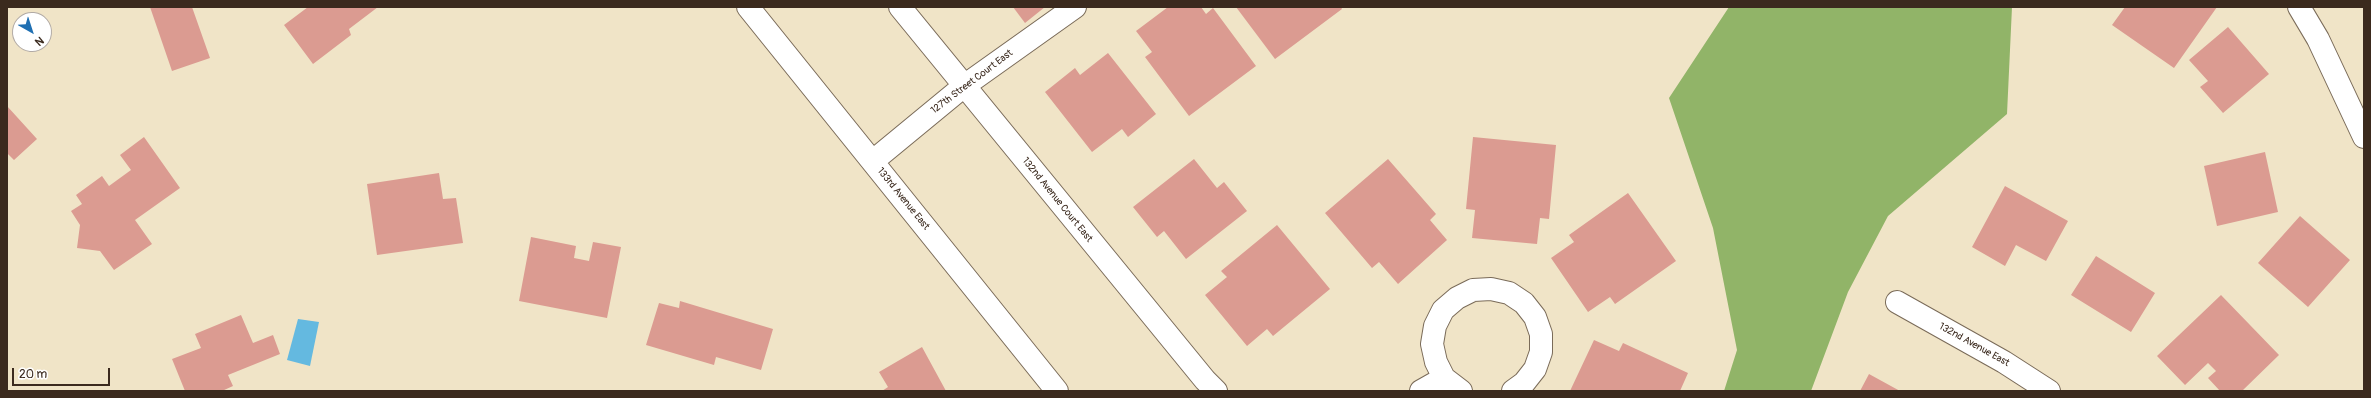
<!DOCTYPE html>
<style>
body{margin:0}
#map{position:relative;width:2371px;height:398px;overflow:hidden;background:#f0e4c7;font-family:Pangolin,sans-serif}
canvas{display:block}
.frame{position:absolute;inset:0;border:8px solid #3b2a1e;pointer-events:none}
.north{position:absolute;left:12px;top:12px;width:40px;height:40px;box-sizing:border-box;background:#fff;border:1px solid #b1aaa5;border-radius:50%;rotate:141deg;font-size:11px;font-weight:700;line-height:16px;text-align:center;color:#3b2a1e}
.north::after{content:'';display:block;margin:auto;width:14px;height:18px;background:#1f6fb2;clip-path:polygon(50% 0,100% 100%,50% 72%,0 100%)}
.scale{position:absolute;left:12px;top:368px;width:98px;height:18px;box-sizing:border-box;border:2px solid #3b2a1e;border-top:0;padding-left:5px;font-size:12px;line-height:14px;white-space:nowrap;color:#3b2a1e;-webkit-text-stroke:3px #fff;paint-order:stroke}
</style>
<div id="map">
<canvas width="2371" height="398"></canvas>
<div class="frame"></div>
<div class="north">N</div>
<div class="scale">20 m</div>
</div>
<script>
const context = document.querySelector('canvas').getContext('2d');
context.lineJoin = 'round';
function fillPath(path, color) { context.fillStyle = color; context.fill(path, 'evenodd'); }
const shape = rows => new Path2D(rows.map(r => 'M' + r).join(''));
function trace(path, color, width, dash) { context.strokeStyle = color; context.lineWidth = width; context.lineCap = dash ? 'butt' : 'round'; context.setLineDash(dash || []); context.stroke(path); }
function write(font, color, halo, rows, align = 'center') {
  context.font = font + ' Pangolin,sans-serif'; context.lineWidth = 4; context.setLineDash([]); context.textBaseline = 'middle'; context.strokeStyle = halo; context.fillStyle = color; for (const [text, x, y, turn = 0] of rows) {
    context.save(); context.translate(x, y); context.rotate((+turn || 0) * Math.PI / 180); context.textAlign = isNaN(turn) ? turn : align; if (halo) context.strokeText(text, 0, 0); context.fillText(text, 0, 0); context.restore();
  }
}
fillPath(shape([
 [1729,7,2012,7,2007,114,1888,216,1848,292,1811,391,1724,391,1737,350,1713,228,1669,98]
]), '#91b468');
fillPath(shape([
 [298,319,319,322,310,366,287,360]
]), '#64b9e0');
fillPath(shape([
 [150,7,192,7,210,58,172,71],
 [308,7,378,7,349,29,351,35,313,64,284,25],
 [1013,7,1045,7,1025,23],
 [1168,7,1201,7,1206,14,1213,8,1256,66,1189,116,1145,57,1152,52,1136,31],
 [1236,7,1341,7,1342,9,1275,59],
 [2125,7,2217,7,2174,68,2112,25],
 [2228,27,2269,74,2223,113,2200,87,2208,81,2189,60],
 [1108,53,1156,114,1128,137,1122,129,1092,152,1045,92,1075,68,1080,75],
 [7,106,37,139,14,160,7,153],
 [144,137,180,188,135,220,152,244,114,270,100,251,77,248,80,225,71,211,82,204,76,195,102,176,109,186,131,170,120,155],
 [1473,137,1556,145,1549,219,1540,218,1537,244,1472,238,1475,210,1466,209],
 [2265,152,2278,212,2217,226,2204,166],
 [1194,159,1217,188,1224,182,1247,211,1186,259,1164,231,1157,237,1133,207],
 [1388,159,1436,214,1430,220,1447,240,1398,284,1379,262,1372,268,1325,213],
 [439,173,443,199,456,198,463,243,377,255,367,184],
 [2005,186,2068,221,2046,261,2016,245,2005,266,1972,247],
 [1628,193,1676,261,1615,304,1610,297,1588,312,1551,258,1574,242,1569,235],
 [2300,216,2350,260,2308,307,2258,263],
 [1277,225,1330,289,1273,336,1267,329,1247,346,1205,295,1227,277,1221,271],
 [531,237,576,246,574,258,589,261,593,242,621,247,607,318,519,301],
 [2096,256,2155,293,2131,332,2071,295],
 [2221,295,2279,355,2242,391,2220,391,2208,378,2216,371,2208,363,2185,385,2157,356],
 [680,301,773,329,761,370,716,357,714,365,646,345,659,303,679,308],
 [241,315,253,343,273,335,280,354,228,375,233,386,222,391,185,391,172,359,201,348,195,334],
 [1594,340,1619,351,1623,343,1688,373,1680,391,1570,391],
 [922,347,946,391,882,391,888,387,879,372],
 [1869,374,1900,391,1860,391]
]), '#db9b91');
const minor = shape([
 [748,7,1057,391],
 [900,7,1205,380,1216,391],
 [2299,7,2318,39,2364,137],
 [873,161,964,86,1075,7],
 [1897,302,2004,362,2049,391],
 [1421,391,1444,378],
 [1461,391,1444,378,1436,362,1432,344,1435,326,1443,310,1457,298,1473,290,1491,289,1509,293,1524,303,1535,317,1541,334,1541,352,1535,369,1524,383,1513,391]
]);
trace(minor, '#7a6b59', 24);
trace(minor, '#fff', 22);
write('10px', '#3b2a1e', '#fff', [
 ["127th Street Court East",972,82,-37],
 ["133rd Avenue East",903,199,51],
 ["132nd Avenue Court East",1057,200,51],
 ["132nd Avenue East",1974,345,29]
]);
</script>
